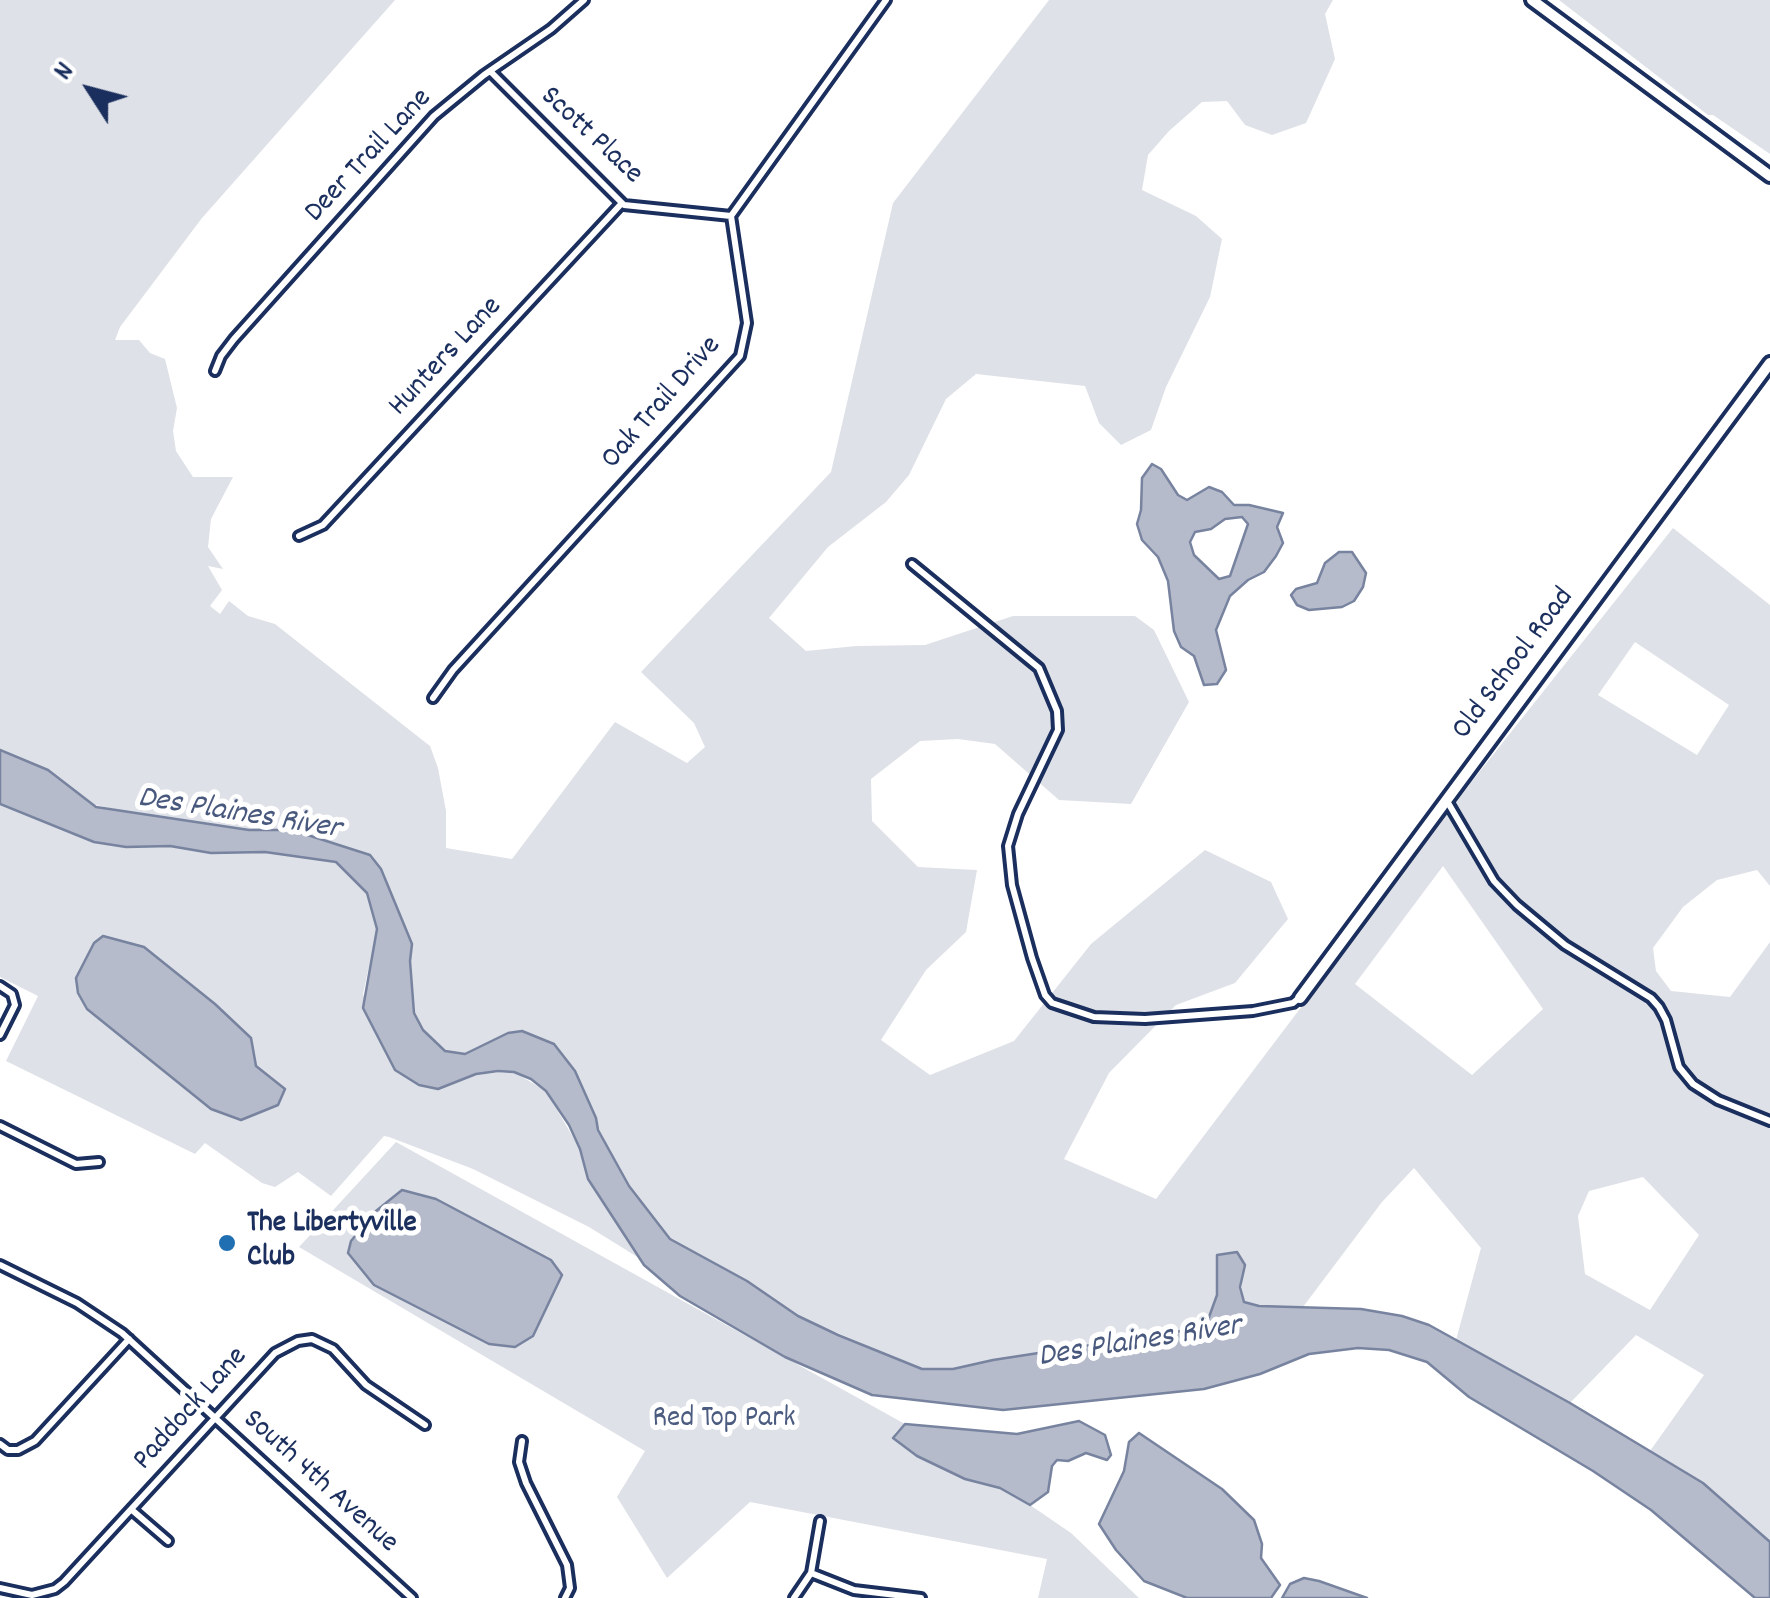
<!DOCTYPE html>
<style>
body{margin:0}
#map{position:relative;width:1770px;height:1598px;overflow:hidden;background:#fff;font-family:Dekko,sans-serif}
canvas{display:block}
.north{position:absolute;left:40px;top:40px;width:100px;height:100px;-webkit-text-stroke:8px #fff;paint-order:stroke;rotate:306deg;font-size:28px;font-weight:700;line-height:40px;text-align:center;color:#1b2f5e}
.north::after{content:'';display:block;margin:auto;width:35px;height:45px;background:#1b2f5e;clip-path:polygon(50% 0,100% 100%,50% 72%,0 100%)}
</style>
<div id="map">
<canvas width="1770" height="1598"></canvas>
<div class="north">N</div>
</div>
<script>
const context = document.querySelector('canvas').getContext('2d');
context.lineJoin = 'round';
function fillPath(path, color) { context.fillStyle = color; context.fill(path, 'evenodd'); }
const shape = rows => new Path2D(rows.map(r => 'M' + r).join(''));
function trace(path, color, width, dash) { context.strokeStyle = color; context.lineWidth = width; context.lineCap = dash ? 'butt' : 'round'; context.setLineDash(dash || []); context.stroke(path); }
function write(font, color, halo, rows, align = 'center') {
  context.font = font + ' Dekko,sans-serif'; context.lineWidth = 10; context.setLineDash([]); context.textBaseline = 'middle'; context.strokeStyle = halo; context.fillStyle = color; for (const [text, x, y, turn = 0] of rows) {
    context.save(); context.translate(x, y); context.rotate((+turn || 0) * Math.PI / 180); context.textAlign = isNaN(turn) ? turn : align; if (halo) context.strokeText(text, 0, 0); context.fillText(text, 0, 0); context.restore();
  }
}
fillPath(shape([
 [0,0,395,0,202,218,120,327,115,340,139,340,150,353,165,359,177,408,173,431,176,451,193,477,233,477,211,519,208,547,223,569,208,566,222,590,210,606,220,614,229,601,248,616,275,624,430,746,438,768,446,811,446,848,512,859,615,722,687,763,705,747,694,723,641,672,831,472,893,203,1049,0,1333,0,1325,14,1335,59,1306,123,1272,135,1245,125,1227,101,1202,102,1169,131,1148,155,1142,190,1196,216,1222,239,1210,297,1166,387,1151,430,1121,445,1099,423,1085,386,976,374,946,399,909,475,886,502,828,547,769,618,806,651,856,646,925,645,1013,616,1135,616,1154,630,1189,702,1131,804,1059,800,995,744,958,739,920,741,871,779,872,821,918,867,977,870,966,932,926,970,881,1040,930,1075,1014,1041,1091,944,1205,850,1271,882,1288,919,1235,983,1176,1005,1109,1073,1064,1159,1156,1199,1473,780,1673,528,1770,605,1770,886,1757,870,1717,880,1683,907,1653,948,1656,971,1671,991,1730,997,1770,942,1770,1542,1703,1483,1650,1451,1704,1375,1636,1335,1570,1403,1456,1340,1481,1248,1414,1168,1382,1202,1303,1307,1259,1306,1244,1302,1237,1252,1217,1255,1217,1295,1209,1317,1196,1329,993,1360,953,1369,922,1369,798,1316,747,1281,670,1239,629,1186,598,1130,591,1106,508,1033,466,1054,445,1051,423,1030,414,1013,410,961,412,944,381,869,292,830,249,830,155,818,91,804,48,770,0,750],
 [1635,642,1729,705,1697,755,1598,695],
 [1443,866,1543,1009,1472,1075,1355,984],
 [1643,1177,1699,1235,1650,1310,1585,1274,1578,1216,1589,1191],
 [1559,0,1770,0,1770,154,1713,115,1708,115],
 [0,804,94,842,126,847,170,846,211,853,265,852,336,862,367,892,377,929,363,994,385,1050,438,1089,476,1074,514,1072,546,1091,580,1149,588,1179,639,1258,589,1227,473,1169,389,1137,384,1136,331,1196,298,1172,275,1187,262,1183,205,1143,195,1154,6,1061,38,996,0,977],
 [396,1142,905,1424,895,1433,965,1479,1000,1488,1030,1505,1071,1533,1139,1598,1038,1598,1047,1559,750,1502,667,1578,617,1497,645,1451,299,1247]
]), '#dee1e7');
const water = shape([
 [1152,464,1161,469,1178,495,1187,500,1209,487,1222,492,1234,505,1249,505,1283,513,1277,527,1283,543,1276,556,1264,572,1248,580,1230,596,1216,630,1226,670,1217,684,1204,685,1194,656,1181,647,1174,631,1168,581,1158,557,1142,540,1137,524,1141,510,1142,478,1152,464],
 [1242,517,1248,524,1230,576,1219,579,1194,555,1190,542,1195,532,1211,529,1225,519,1242,517],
 [1339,552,1352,552,1366,573,1363,587,1354,601,1342,607,1309,610,1297,605,1291,595,1296,589,1317,583,1325,563,1339,552],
 [0,750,48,770,96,807,249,830,292,830,370,855,381,869,412,944,410,961,414,1013,423,1030,445,1051,465,1054,508,1033,522,1031,554,1044,575,1071,596,1118,598,1130,629,1186,670,1239,747,1281,798,1316,838,1335,922,1369,953,1369,993,1360,1195,1329,1209,1317,1217,1295,1217,1255,1237,1252,1245,1265,1240,1287,1244,1302,1259,1306,1361,1309,1402,1316,1429,1325,1570,1403,1703,1483,1770,1542,1770,1598,1755,1598,1651,1510,1593,1471,1469,1397,1427,1362,1389,1350,1358,1348,1309,1354,1260,1374,1204,1389,1003,1410,872,1395,785,1357,680,1296,644,1265,588,1179,580,1149,569,1125,546,1091,531,1079,514,1072,498,1071,476,1074,438,1089,419,1085,395,1070,363,1008,377,929,367,893,336,862,265,852,211,853,170,846,126,847,94,842,0,804,0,750],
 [103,936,144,947,215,1004,251,1038,256,1066,285,1089,278,1105,241,1120,211,1109,87,1009,78,993,76,978,94,943,103,936],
 [402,1190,436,1199,551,1260,562,1275,533,1336,515,1347,489,1344,374,1285,348,1253,351,1241,376,1211,402,1190],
 [1079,1421,1105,1435,1111,1455,1107,1460,1086,1453,1068,1461,1057,1460,1052,1466,1048,1492,1030,1505,1000,1488,965,1479,917,1456,893,1438,905,1424,1017,1434,1079,1421],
 [1139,1433,1222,1489,1254,1520,1262,1544,1261,1558,1280,1585,1271,1598,1187,1598,1144,1581,1116,1550,1099,1524,1124,1471,1129,1442,1139,1433],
 [1304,1578,1319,1581,1367,1598,1282,1598,1290,1584,1304,1578]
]);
fillPath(water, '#b5bbca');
trace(water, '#77839f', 2.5);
const street = shape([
 [490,71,624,205,731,216],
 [215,371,221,356,234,339,434,116,484,75,551,29,584,0],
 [299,536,323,525,622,203],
 [912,564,1039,668,1057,711,1058,730,1018,814,1008,846,1012,885,1032,958,1045,995,1052,1003,1094,1017,1145,1019,1253,1011,1293,1003,1299,998],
 [433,698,453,670,740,356,747,323,731,216,886,0],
 [1447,801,1494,881,1517,905,1565,945,1651,998,1659,1007,1666,1020,1679,1067,1693,1084,1718,1100,1770,1121],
 [0,986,12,994,15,1005,0,1035],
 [0,1126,76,1164,99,1162],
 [0,1265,77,1303,122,1333,412,1598],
 [522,1441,519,1462,526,1483,567,1565,570,1588,565,1598],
 [0,1444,8,1450,18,1450,35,1441,129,1339],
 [132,1510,168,1541],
 [811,1573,854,1590,921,1598],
 [0,1588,32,1595,55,1589,64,1582,275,1353,298,1341,312,1339,333,1349,366,1385,425,1425],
 [794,1598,811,1573,820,1521]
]);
const secondary = shape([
 [1532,0,1770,176],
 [1300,998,1770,363]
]);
trace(street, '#1b2f5e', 14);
trace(secondary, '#1b2f5e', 18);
trace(street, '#fff', 6);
trace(secondary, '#fff', 10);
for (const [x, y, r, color] of [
 [227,1243,10,"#1f6fb2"]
]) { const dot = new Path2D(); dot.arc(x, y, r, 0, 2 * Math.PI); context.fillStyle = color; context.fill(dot); trace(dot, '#fff', 4); }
write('30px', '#1b2f5e', '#fff', [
 ["Scott Place",590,137,43],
 ["Deer Trail Lane",370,157,-47],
 ["Hunters Lane",447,358,-47],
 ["Oak Trail Drive",663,404,-49],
 ["Old School Road",1515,665,-53],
 ["Paddock Lane",192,1410,-48],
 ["South 4th Avenue",319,1483,42]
]);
write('bold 30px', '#1b2f5e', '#fff', [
 ["The Libertyville",247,1226],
 ["Club",247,1260]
], 'left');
write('30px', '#4c5c80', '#fff', [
 ["Red Top Park",724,1421]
]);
write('italic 32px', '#49597e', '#fff', [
 ["Des Plaines River",239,816,9],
 ["Des Plaines River",1140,1344,-9]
]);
</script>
